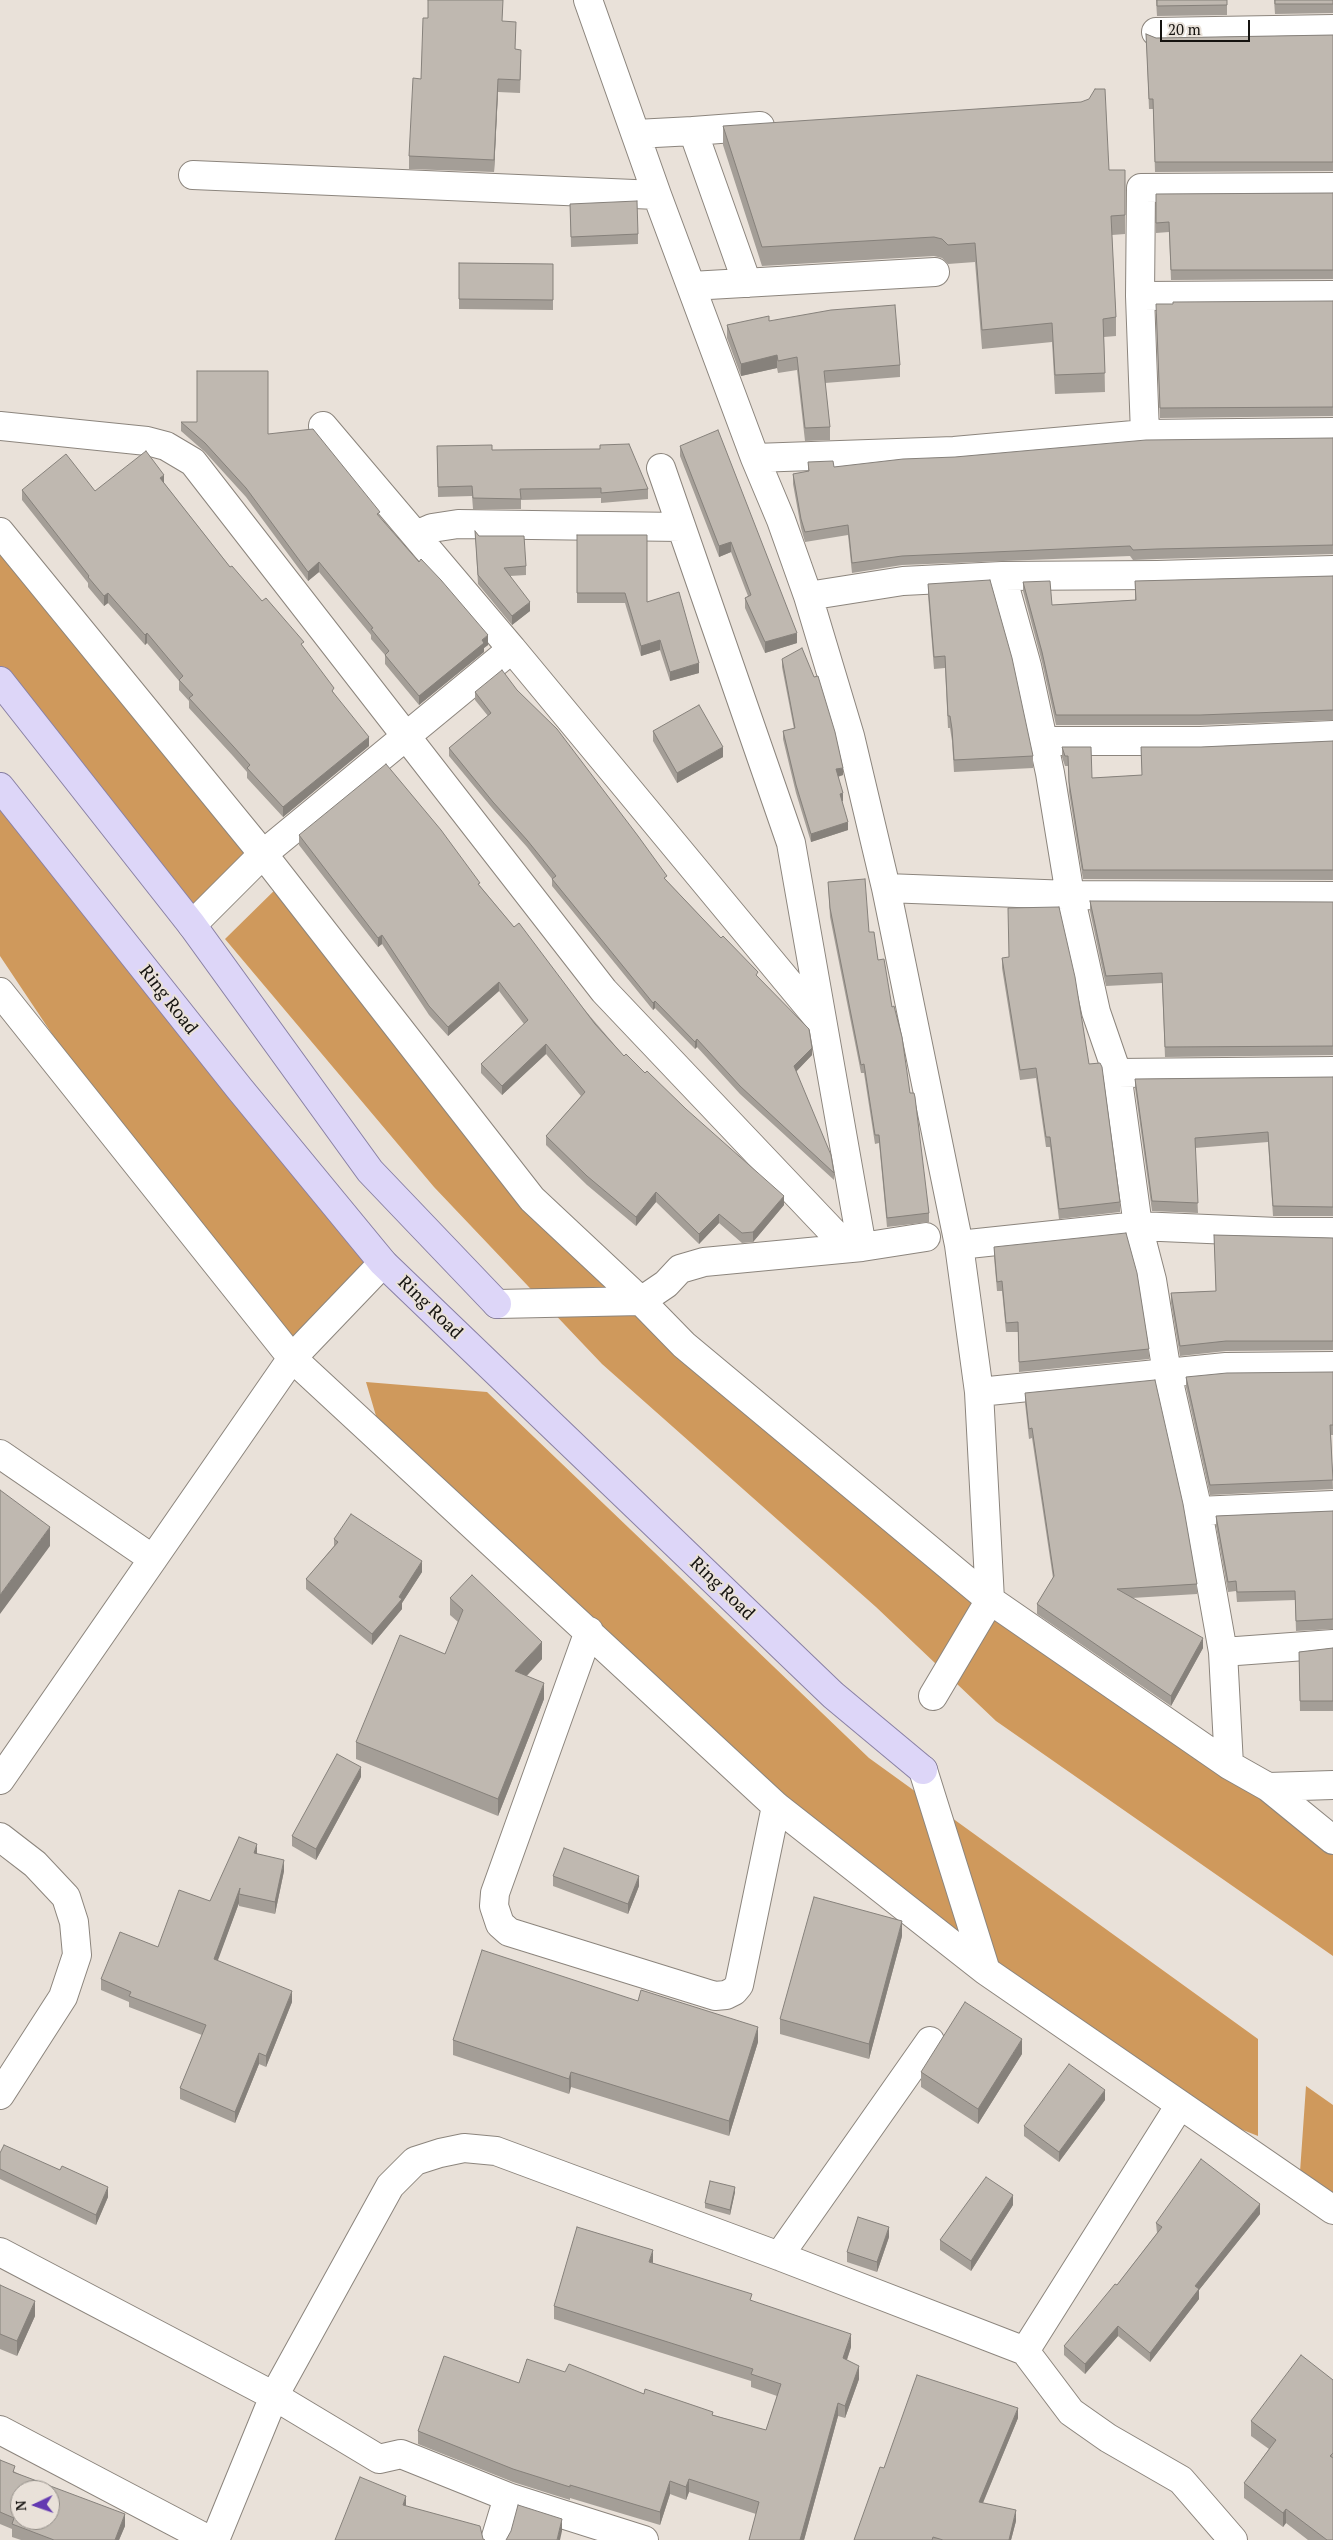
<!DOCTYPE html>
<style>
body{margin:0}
#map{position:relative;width:1333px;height:2540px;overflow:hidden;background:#e9e1d9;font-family:"PT Serif",serif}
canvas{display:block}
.north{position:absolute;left:10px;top:2480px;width:50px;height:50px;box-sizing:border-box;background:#e9e1d9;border:1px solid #948f89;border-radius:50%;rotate:267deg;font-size:14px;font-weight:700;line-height:20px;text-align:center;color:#151310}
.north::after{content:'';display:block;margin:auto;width:18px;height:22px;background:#6339b1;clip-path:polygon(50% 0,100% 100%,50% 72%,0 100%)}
.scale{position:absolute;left:1160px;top:20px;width:90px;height:22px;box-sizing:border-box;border:2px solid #151310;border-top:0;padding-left:6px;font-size:15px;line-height:18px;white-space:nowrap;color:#151310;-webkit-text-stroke:4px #e9e1d9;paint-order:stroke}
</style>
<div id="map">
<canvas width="1333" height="2540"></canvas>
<div class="north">N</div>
<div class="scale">20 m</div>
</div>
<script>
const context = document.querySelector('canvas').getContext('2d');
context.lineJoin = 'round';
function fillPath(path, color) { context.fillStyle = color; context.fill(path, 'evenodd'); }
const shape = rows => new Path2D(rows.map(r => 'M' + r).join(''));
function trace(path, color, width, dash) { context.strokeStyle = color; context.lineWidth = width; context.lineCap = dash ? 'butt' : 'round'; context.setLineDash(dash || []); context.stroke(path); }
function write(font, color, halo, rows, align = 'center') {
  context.font = font + ' "PT Serif",serif'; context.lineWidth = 4; context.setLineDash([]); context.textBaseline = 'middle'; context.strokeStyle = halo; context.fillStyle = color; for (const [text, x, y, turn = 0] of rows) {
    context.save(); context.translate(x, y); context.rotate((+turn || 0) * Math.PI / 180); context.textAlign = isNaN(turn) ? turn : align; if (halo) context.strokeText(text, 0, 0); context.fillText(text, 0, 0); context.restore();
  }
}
fillPath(shape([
 [0,532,263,854,192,925,0,681],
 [0,787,383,1263,292,1358,149,1179,0,956],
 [284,881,532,1199,990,1600,1333,1838,1333,1956,996,1721,876,1607,602,1364,434,1187,225,939],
 [366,1382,487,1392,869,1758,1258,2039,1258,2136,1180,2105,873,1892,384,1443],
 [1306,2086,1333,2105,1333,2193,1300,2172]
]), '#cf995c');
const minor = shape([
 [588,0,657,195,755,458,781,520,808,596,850,736,886,888,959,1245,979,1392,990,1600,933,1696],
 [1156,32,1333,29],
 [636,134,693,131],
 [193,175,657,195],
 [747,283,693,131,760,126],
 [691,286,935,272],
 [1140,296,1333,295],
 [0,426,147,441,166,446,193,462,604,991,848,1248],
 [1145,434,1140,296,1141,188,1333,187],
 [755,458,954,451,1145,434,1333,432],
 [661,468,791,843,862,1247],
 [0,532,263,854,532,1199,641,1301,684,1345,990,1600,1229,1765,1268,1787,1333,1840],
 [416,535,432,528,458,524,681,527],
 [808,596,903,581,1002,576],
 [512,649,822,1023],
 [1043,741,1200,741,1333,735],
 [886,888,1070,895,1333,896],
 [192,925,263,854,512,649,323,426],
 [0,992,292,1358,383,1263],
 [1117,1073,1333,1071],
 [959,1245,1138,1226,1277,1232,1333,1232],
 [497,1304,641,1301,666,1284,680,1269,704,1262,862,1247,926,1237],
 [979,1392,1226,1367,1333,1366],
 [0,1454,153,1559],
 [1198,1511,1167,1373,1152,1280,1138,1226,1117,1073,1096,1012,1081,944,1070,895,1050,773,1027,666,1002,576,1157,575,1333,570],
 [589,1631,495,1893,494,1906,500,1924,509,1932,715,1996,726,1995,734,1991,739,1985,776,1806],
 [1223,1652,1198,1511,1333,1505],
 [1229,1765,1223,1652,1333,1644],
 [923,1770,986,1971,1333,2210],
 [0,1780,292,1358,776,1806,986,1971],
 [1268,1787,1333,1785],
 [0,1837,35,1864,66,1897,74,1922,77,1955,63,1997,0,2095],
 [0,2252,274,2396,215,2540],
 [779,2256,930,2041],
 [1025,2351,1180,2105],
 [0,2430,209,2540],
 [495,2540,508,2497],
 [644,2540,508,2497,401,2454,379,2459,274,2396,390,2186,415,2161,440,2153,464,2148,496,2151,779,2256,1025,2351,1071,2412,1108,2438,1181,2480,1233,2540]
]);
const major = shape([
 [0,681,192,925,370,1171,497,1304],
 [0,787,239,1088,383,1263,833,1695,923,1770]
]);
trace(minor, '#8c857d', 30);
trace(major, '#8980a4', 30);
trace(minor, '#fff', 28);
trace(major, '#ddd6f8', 28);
fillPath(shape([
 [1156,0,1227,0,1227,15,1157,16],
 [1274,0,1333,0,1333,13,1275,14],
 [502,21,521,62,520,93,498,92,494,172,409,169,409,156,421,79],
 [1146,34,1156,38,1333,35,1333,171,1155,172,1153,109,1149,109],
 [723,126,1109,170,1125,170,1125,234,1112,235,1116,317,1116,336,1104,337,1105,392,1055,394,1052,342,982,349,975,262,948,264,942,258,934,256,762,266,723,145],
 [1333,193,1333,279,1171,280,1169,232,1156,233,1156,194],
 [570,204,638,234,638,244,571,247],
 [459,263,553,264,553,310,459,309],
 [1333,301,1333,416,1160,418,1156,314],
 [769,321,900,365,900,377,825,383,830,427,830,440,805,441,797,370,778,373,777,368,741,376,727,338,727,325],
 [181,422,268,434,380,518,488,645,484,648,484,652,419,705,385,664,385,655,371,639,371,635,319,572,308,581,246,497,205,452,181,431],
 [1333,438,1333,554,1157,559,1133,560,1130,556,902,565,852,573,848,535,805,542,801,528,793,484,793,474,808,472,808,462,834,467,955,457],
 [437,446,648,489,648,499,601,503,601,498,521,500,521,509,473,509,472,496,438,497],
 [680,446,797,643,765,653,745,608,745,598,748,596,731,552,719,557,680,456],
 [164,483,230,567,262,601,304,648,369,746,283,817,247,778,247,772,233,756,189,708,189,701,179,690,179,681,147,643,145,645,108,603,104,606,88,587,88,583,22,500,22,490,95,491],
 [475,531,479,536,526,566,526,575,510,576,530,611,512,625,478,584],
 [577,535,699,673,670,681,660,650,641,656,625,603,577,603],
 [1333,576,1333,720,1200,725,1056,725,1042,662,1023,591,1023,582,1052,605,1135,600,1135,581],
 [928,584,1033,756,1033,768,954,772,952,741,950,728,948,728,945,668,934,669,928,595],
 [782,659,843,775,838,777,843,801,842,801,848,830,811,842,796,793,783,739,783,731,794,729,782,667],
 [517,690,667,881,758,977,812,1055,796,1071,834,1173,834,1180,740,1094,697,1047,695,1049,655,1008,653,1010,552,886,552,879,527,847,493,809,449,756,449,748,488,716,475,700,475,692],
 [653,731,723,757,677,783,653,741],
 [1333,741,1333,880,1083,879,1069,792,1068,766,1065,766,1062,757,1062,747,1092,778,1142,775,1141,747,1201,747],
 [299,835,480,886,514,927,624,1056,645,1073,784,1205,753,1242,742,1243,719,1223,699,1244,656,1202,636,1226,587,1185,546,1145,546,1136,581,1096,546,1054,502,1095,481,1073,481,1064,524,1024,499,991,448,1036,429,1015,382,944,378,947,299,845],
 [828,882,869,932,892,1007,910,1093,929,1213,929,1222,887,1227,879,1143,875,1144,864,1073,861,1073,830,917],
 [1090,901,1333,902,1333,1055,1165,1057,1162,983,1106,986,1090,911],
 [1002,958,1089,1064,1120,1202,1120,1212,1059,1219,1050,1147,1046,1147,1036,1078,1020,1080,1002,968],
 [1333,1077,1333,1216,1273,1216,1268,1142,1195,1148,1198,1213,1152,1211,1135,1088,1135,1079],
 [1214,1235,1333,1238,1333,1350,1226,1351,1180,1356,1171,1303,1171,1293,1216,1291],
 [994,1247,1149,1349,1149,1359,1019,1372,1018,1332,1006,1332,1002,1291,997,1291,994,1257],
 [1333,1372,1333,1435,1331,1435,1333,1489,1210,1495,1186,1387,1186,1377],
 [1025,1393,1197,1584,1197,1594,1132,1598,1203,1648,1171,1706,1037,1614,1037,1604,1053,1578,1032,1438,1029,1439,1025,1403],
 [1333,1511,1333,1629,1296,1631,1295,1600,1237,1602,1236,1591,1228,1592,1216,1526,1216,1516],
 [334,1539,422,1572,402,1603,402,1609,372,1645,306,1589,306,1579,334,1546],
 [450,1598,542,1659,527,1676,544,1699,498,1816,356,1759,356,1742,445,1654,458,1622,450,1615],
 [1333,1648,1333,1711,1300,1711,1299,1652],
 [361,1777,316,1860,292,1846,292,1836],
 [257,1854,284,1871,275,1914,239,1906,239,1903,217,1961,292,2002,266,2067,259,2064,235,2123,180,2099,180,2088,202,2035,129,2007,129,2002,101,1990,101,1979,158,1947,210,1901],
 [553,1876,639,1886,628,1914,553,1886],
 [902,1936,869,2059,780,2034,780,2019],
 [453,2040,758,2042,729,2136,571,2087,569,2094,453,2055],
 [1022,2054,978,2124,921,2087,921,2072],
 [1105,2100,1059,2162,1024,2136,1024,2126],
 [0,2153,60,2170,108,2197,96,2225,0,2179],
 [735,2192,730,2215,705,2208,705,2203],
 [1013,2205,971,2271,940,2250,940,2240],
 [1260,2214,1199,2290,1199,2299,1150,2362,1118,2336,1085,2374,1064,2355,1064,2346,1117,2285,1157,2233,1156,2223],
 [889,2237,877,2272,847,2262,847,2252],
 [653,2263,752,2301,851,2347,847,2360,859,2379,845,2418,838,2416,804,2540,749,2540,756,2514,689,2492,686,2500,670,2494,660,2525,570,2498,570,2500,513,2482,418,2444,418,2431,519,2383,565,2372,644,2394,713,2415,766,2430,777,2396,751,2387,751,2381,554,2319,554,2306],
 [0,2285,35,2316,17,2356,0,2349],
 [1333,2380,1333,2540,1308,2540,1286,2523,1283,2527,1244,2498,1244,2483,1269,2449,1251,2436,1251,2421],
 [1018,2418,983,2503,1016,2521,1011,2540,854,2540,884,2468],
 [0,2460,15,2472,125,2526,119,2540,21,2540,12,2537,12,2529,0,2524]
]), '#a49e97');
fillPath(shape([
 [498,79,498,92,494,172,494,160],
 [777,355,777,368,741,376,741,364],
 [164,475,164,485,160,478],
 [731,542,731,552,719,557,719,546],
 [319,562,319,572,308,581,308,572],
 [108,593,108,603,104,606,104,596],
 [530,602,530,611,512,625,512,616],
 [147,633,147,643,145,645,145,635],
 [797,633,797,643,765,653,765,642],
 [488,635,488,645,484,648,484,652,419,705,419,696],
 [660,640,660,650,641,656,641,646],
 [699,663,699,673,670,681,670,672],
 [369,737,369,746,283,817,283,807],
 [723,747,723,757,677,783,677,773],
 [843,768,843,775,836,777,836,769],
 [843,793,843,801,840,802,840,794],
 [848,822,848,830,811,842,811,834],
 [382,935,382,944,378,947,378,938],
 [499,982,499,991,448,1036,448,1027],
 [655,1001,655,1008,653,1010,653,1003],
 [697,1039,697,1047,695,1049,695,1042],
 [546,1044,546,1054,502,1095,502,1086],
 [812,1048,812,1055,794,1074,794,1066],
 [656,1192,656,1202,636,1226,636,1217],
 [784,1196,784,1205,753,1242,753,1232],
 [719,1214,719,1223,699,1244,699,1234],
 [50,1527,50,1546,0,1614,0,1595],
 [422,1561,422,1572,402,1603,402,1609,372,1645,372,1634,399,1597],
 [1203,1638,1203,1648,1171,1706,1171,1696],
 [542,1642,542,1659,515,1688,515,1671],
 [544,1683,544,1699,498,1816,498,1799],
 [361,1767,361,1777,316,1860,316,1849],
 [257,1844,257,1856,254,1853],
 [284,1860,284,1871,275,1914,275,1902],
 [639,1876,639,1886,628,1914,628,1904],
 [240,1888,239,1894,239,1903,214,1971,214,1959],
 [902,1921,902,1936,869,2059,869,2044],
 [292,1991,292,2002,266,2067,266,2056],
 [758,2027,758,2042,729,2136,729,2121],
 [1022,2039,1022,2054,978,2124,978,2109],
 [259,2053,259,2064,235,2123,235,2112],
 [571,2072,571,2087,569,2094,569,2079],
 [1105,2090,1105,2100,1059,2162,1059,2152],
 [108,2187,108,2197,96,2225,96,2215],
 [735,2187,735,2192,730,2215,730,2210],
 [1013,2195,1013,2205,971,2271,971,2261],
 [1260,2204,1260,2214,1199,2290,1199,2299,1150,2362,1150,2353,1195,2286],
 [889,2227,889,2237,877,2272,877,2262],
 [653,2250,653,2263,649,2262],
 [35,2301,35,2316,17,2356,17,2341],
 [1118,2326,1118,2336,1085,2374,1085,2364],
 [851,2334,851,2347,843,2371,843,2358],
 [859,2366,859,2379,845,2418,845,2406],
 [838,2403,838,2416,804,2540,800,2540],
 [1018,2408,1018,2418,979,2512,979,2502],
 [689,2479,689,2492,686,2500,686,2487],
 [670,2481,670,2494,660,2525,660,2512],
 [406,2496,406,2507,403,2505],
 [1286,2509,1286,2523,1283,2527,1283,2513],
 [1016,2510,1016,2521,1011,2540,1009,2540],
 [125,2514,125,2526,119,2540,115,2540],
 [562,2519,562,2531,560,2540,557,2540]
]), '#86817b');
const building = shape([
 [428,0,503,0,502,21,516,22,515,49,521,50,520,80,498,79,494,160,409,156,413,78,421,79,423,18,428,18,428,0],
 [1157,0,1227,0,1227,5,1157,6,1157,0],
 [1275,0,1333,0,1333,4,1275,4,1275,0],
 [1146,34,1156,38,1333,35,1333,162,1155,162,1153,99,1149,99,1146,34],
 [1095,89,1105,89,1109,170,1125,170,1125,215,1111,216,1116,317,1103,319,1105,373,1055,375,1052,323,982,330,975,243,948,245,942,239,934,237,762,247,723,126,1081,102,1089,99,1095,89],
 [1333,193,1333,270,1171,270,1169,222,1156,223,1156,194,1333,193],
 [637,201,638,234,571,237,570,204,637,201],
 [459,263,553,264,553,300,459,299,459,263],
 [1333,301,1333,407,1160,408,1156,304,1173,304,1173,302,1333,301],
 [895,305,900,365,824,371,830,427,805,428,797,357,778,361,777,355,741,364,727,325,769,316,769,321,831,310,895,305],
 [197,371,268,371,268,434,313,429,380,512,377,514,419,562,421,559,441,580,488,635,482,640,484,643,419,696,385,655,389,651,371,629,373,628,319,562,308,572,246,488,205,443,181,422,197,422,197,371],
 [718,430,797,633,765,642,745,598,751,595,731,542,719,546,680,446,718,430],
 [1333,438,1333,545,1157,549,1133,550,1130,546,902,556,852,563,848,525,805,532,801,519,793,474,809,471,808,462,833,461,834,467,903,459,955,457,1146,440,1333,438],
 [629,444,648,489,601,493,601,488,520,489,521,499,473,498,472,486,438,487,437,446,492,445,492,450,600,449,600,445,629,444],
 [146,451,164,475,160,478,230,567,232,566,262,601,266,598,304,642,301,644,334,688,332,691,369,737,283,807,247,768,250,765,233,746,189,698,193,695,179,680,183,676,147,633,145,635,108,593,104,596,88,577,89,576,22,490,66,454,95,491,146,451],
 [475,531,479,536,524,536,526,566,504,568,530,602,512,616,478,575,475,531],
 [577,535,647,535,647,602,679,592,699,663,670,672,660,640,641,646,625,593,577,593,577,535],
 [1333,576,1333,710,1200,715,1056,715,1042,652,1023,582,1050,581,1052,605,1136,600,1135,581,1333,576],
 [990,580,1012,658,1033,756,954,760,952,729,950,716,948,716,945,656,934,657,928,584,990,580],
 [802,648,814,677,818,676,835,732,843,768,836,769,843,793,840,794,848,822,811,834,796,785,783,731,795,728,782,659,802,648],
 [502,670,517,690,557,729,638,836,667,876,664,878,721,938,723,936,758,972,756,975,809,1029,812,1048,794,1066,831,1155,834,1173,740,1086,697,1039,695,1042,655,1001,653,1003,552,879,556,876,527,840,493,802,449,748,491,713,475,692,502,670],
 [699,705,723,747,677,773,653,731,699,705],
 [1333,741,1333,870,1083,870,1069,782,1068,756,1065,756,1062,747,1091,747,1092,778,1142,775,1141,747,1201,747,1333,741],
 [386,764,441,830,480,883,478,884,514,927,519,923,595,1024,624,1056,626,1054,645,1073,647,1071,686,1109,784,1196,753,1232,742,1233,719,1214,699,1234,656,1192,636,1217,587,1176,546,1136,585,1092,546,1044,502,1086,481,1064,528,1020,499,982,448,1027,429,1006,382,935,378,938,299,835,386,764],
 [865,879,869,932,874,932,878,960,884,959,892,1007,894,1006,902,1037,910,1093,914,1093,915,1097,929,1213,887,1218,879,1135,875,1135,864,1064,861,1065,830,908,828,882,865,879],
 [1090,901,1333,902,1333,1046,1165,1047,1162,973,1106,976,1090,901],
 [1059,907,1075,977,1089,1064,1100,1063,1102,1067,1120,1202,1059,1209,1050,1137,1046,1137,1036,1068,1020,1070,1002,958,1009,957,1008,908,1059,907],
 [1333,1077,1333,1207,1273,1206,1268,1132,1195,1138,1198,1203,1152,1201,1135,1079,1333,1077],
 [1126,1233,1137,1273,1149,1349,1019,1362,1018,1322,1006,1323,1002,1281,997,1282,994,1247,1126,1233],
 [1214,1235,1333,1238,1333,1341,1226,1341,1180,1346,1171,1293,1216,1291,1214,1235],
 [1333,1372,1333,1425,1330,1425,1333,1480,1210,1485,1186,1377,1227,1373,1333,1372],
 [1155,1380,1183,1504,1197,1584,1117,1589,1203,1638,1171,1696,1037,1604,1054,1576,1032,1428,1029,1429,1025,1393,1155,1380],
 [0,1490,50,1527,0,1595,0,1490],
 [1333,1511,1333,1619,1296,1621,1295,1591,1237,1592,1236,1581,1228,1582,1216,1516,1333,1511],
 [351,1514,422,1561,399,1597,402,1599,372,1634,306,1579,338,1542,334,1539,351,1514],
 [472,1575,542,1642,515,1671,544,1683,498,1799,356,1742,400,1635,445,1654,463,1610,450,1598,472,1575],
 [1333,1648,1333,1701,1300,1701,1299,1652,1333,1648],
 [337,1754,361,1767,316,1849,292,1836,337,1754],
 [239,1837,257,1844,254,1853,284,1860,275,1902,239,1894,240,1888,214,1959,292,1991,266,2056,259,2053,235,2112,180,2088,206,2025,129,1996,131,1992,101,1979,120,1932,158,1947,179,1890,210,1901,239,1837],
 [564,1848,639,1876,628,1904,553,1876,564,1848],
 [814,1897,902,1921,869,2044,780,2019,814,1897],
 [482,1950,638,2001,641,1990,758,2027,729,2121,571,2072,569,2079,453,2040,482,1950],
 [965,2002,1022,2039,978,2109,921,2072,965,2002],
 [1069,2064,1105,2090,1059,2152,1024,2126,1069,2064],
 [4,2145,60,2170,62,2166,108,2187,96,2215,0,2169,0,2153,4,2145],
 [1201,2159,1260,2204,1195,2286,1199,2289,1150,2353,1118,2326,1085,2364,1064,2346,1115,2284,1117,2285,1162,2227,1156,2223,1201,2159],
 [986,2177,1013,2195,971,2261,940,2240,986,2177],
 [710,2181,735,2187,730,2210,705,2203,710,2181],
 [858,2217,889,2227,877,2262,847,2252,858,2217],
 [577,2227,653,2250,649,2262,752,2294,750,2300,851,2334,843,2358,859,2366,845,2406,838,2403,800,2540,749,2540,759,2502,689,2479,686,2487,670,2481,660,2512,570,2485,570,2487,513,2469,418,2431,444,2356,519,2383,527,2359,565,2372,569,2364,644,2394,645,2389,713,2412,712,2415,766,2430,781,2384,751,2374,753,2369,554,2306,577,2227],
 [0,2285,35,2301,17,2341,0,2334,0,2285],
 [1301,2355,1333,2380,1333,2453,1330,2456,1333,2458,1333,2540,1327,2540,1286,2509,1283,2513,1244,2483,1276,2440,1251,2421,1301,2355],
 [917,2375,1018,2408,979,2502,1016,2510,1009,2540,943,2540,933,2537,932,2540,854,2540,880,2467,884,2468,917,2375],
 [0,2460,15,2466,13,2472,125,2514,115,2540,54,2540,12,2524,14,2518,0,2512,0,2460],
 [20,2490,50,2490,50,2520,20,2520,20,2490],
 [360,2477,406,2496,403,2505,480,2526,483,2539,485,2540,335,2540,360,2477],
 [518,2505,562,2519,557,2540,506,2540,511,2531,518,2505]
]);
fillPath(building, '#bfb8b0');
trace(building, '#86817b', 1);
write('18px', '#151310', '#e9e1d9', [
 ["Ring Road",168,1000,52],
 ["Ring Road",430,1308,44],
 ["Ring Road",722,1589,44]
]);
</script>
